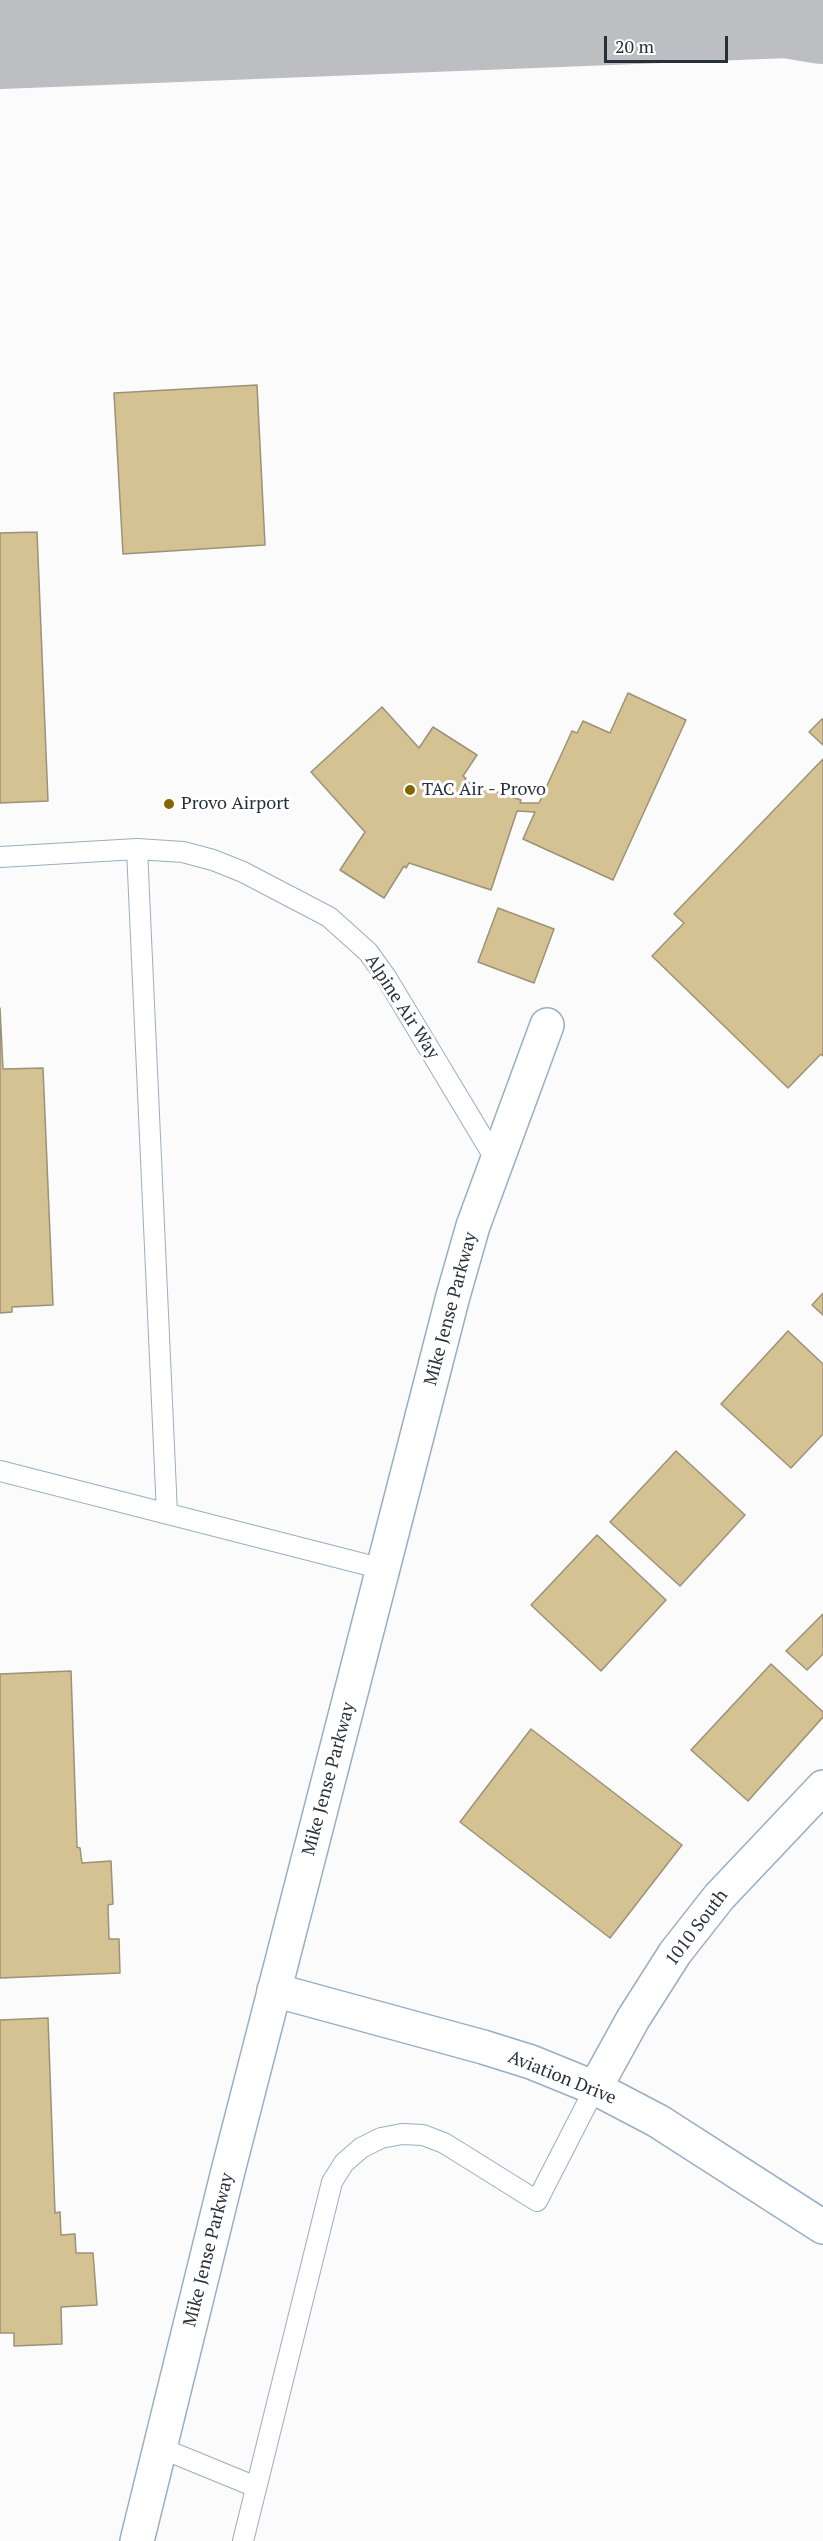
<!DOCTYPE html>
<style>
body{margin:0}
#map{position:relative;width:823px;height:2541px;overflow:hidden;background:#fbfbfb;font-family:"PT Serif",serif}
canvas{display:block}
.scale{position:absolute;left:604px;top:36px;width:124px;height:27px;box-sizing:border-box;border:3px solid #272f38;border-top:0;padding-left:8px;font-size:18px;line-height:21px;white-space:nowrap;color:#272f38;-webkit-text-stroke:4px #fff;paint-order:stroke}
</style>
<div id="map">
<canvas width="823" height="2541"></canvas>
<div class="scale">20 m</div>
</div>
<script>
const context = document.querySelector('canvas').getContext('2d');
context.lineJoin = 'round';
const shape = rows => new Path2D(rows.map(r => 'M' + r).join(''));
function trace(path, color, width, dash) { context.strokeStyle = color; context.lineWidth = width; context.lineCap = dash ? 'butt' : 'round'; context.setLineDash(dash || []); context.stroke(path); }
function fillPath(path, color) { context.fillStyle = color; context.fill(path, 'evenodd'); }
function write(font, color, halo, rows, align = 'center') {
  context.font = font + ' "PT Serif",serif'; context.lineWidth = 6; context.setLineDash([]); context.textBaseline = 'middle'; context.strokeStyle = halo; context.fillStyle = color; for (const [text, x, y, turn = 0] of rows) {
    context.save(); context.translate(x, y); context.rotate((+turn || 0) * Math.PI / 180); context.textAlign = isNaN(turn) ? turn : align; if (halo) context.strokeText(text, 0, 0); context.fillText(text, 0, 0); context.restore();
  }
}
trace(shape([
 [0,33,787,2,823,8]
]), '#bcbec1', 112);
const building = shape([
 [257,385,265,545,123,554,114,393,257,385],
 [37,532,48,801,0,803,0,533,37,532],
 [628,693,686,720,613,880,523,839,535,812,517,811,491,890,409,863,406,868,404,866,384,898,340,870,365,832,311,772,382,707,419,748,433,727,477,755,463,776,466,778,464,781,521,800,520,803,539,803,572,731,577,733,583,721,610,733,628,693],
 [822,719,823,720,823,745,809,732,822,719],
 [823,759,823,1056,821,1054,788,1088,652,956,684,923,674,914,823,759],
 [498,908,554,929,534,983,478,962,498,908],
 [0,1008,3,1069,43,1068,53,1305,12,1307,12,1312,0,1313,0,1008],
 [823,1293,823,1315,812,1305,823,1293],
 [788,1331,823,1364,823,1434,791,1468,721,1404,788,1331],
 [676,1451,745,1515,680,1586,610,1522,676,1451],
 [597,1535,666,1600,601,1671,531,1605,597,1535],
 [823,1614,823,1654,807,1670,786,1651,823,1614],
 [771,1664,823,1712,823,1717,748,1801,691,1750,771,1664],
 [71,1671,77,1847,80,1848,82,1863,111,1861,113,1904,108,1905,109,1939,119,1939,120,1973,0,1978,0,1674,71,1671],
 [531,1729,682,1845,610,1938,460,1822,531,1729],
 [48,2018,55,2213,60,2212,61,2235,75,2234,76,2253,93,2253,97,2305,61,2307,62,2344,14,2346,14,2333,0,2333,0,2020,48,2018]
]);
fillPath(building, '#d4c293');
trace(building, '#9c9276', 1.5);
const lane = shape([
 [137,849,167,1513],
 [0,857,137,849,183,852,213,860,243,872,329,917,368,952,386,977,496,1160],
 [0,1471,383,1569],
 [161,2448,256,2487],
 [243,2541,332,2182,344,2163,361,2148,381,2138,402,2134,423,2135,444,2143,537,2201,595,2088]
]);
const street = shape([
 [274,1990,483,2047,531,2062,595,2088,658,2121,823,2227],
 [595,2088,633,2019,675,1953,719,1897,823,1787]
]);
const secondary = shape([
 [137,2541,229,2167,453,1296,473,1226,547,1025]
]);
trace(lane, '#98aec4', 22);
trace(street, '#98aec4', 36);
trace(secondary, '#98aec4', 36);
trace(lane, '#fff', 20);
trace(street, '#fff', 33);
trace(secondary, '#fff', 33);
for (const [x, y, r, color] of [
 [410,790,6,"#836600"],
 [169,804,6,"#836600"]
]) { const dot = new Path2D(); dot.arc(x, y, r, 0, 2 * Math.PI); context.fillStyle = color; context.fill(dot); trace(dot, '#fff', 2); }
write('18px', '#272f38', '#fff', [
 ["TAC Air - Provo",422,790],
 ["Provo Airport",181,804]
], 'left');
write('18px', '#272f38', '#fff', [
 ["Alpine Air Way",402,1007,57],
 ["Mike Jense Parkway",451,1309,-75],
 ["Mike Jense Parkway",329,1779,-75],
 ["1010 South",697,1928,-53],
 ["Aviation Drive",562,2078,22],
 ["Mike Jense Parkway",209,2250,-76]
]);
</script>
